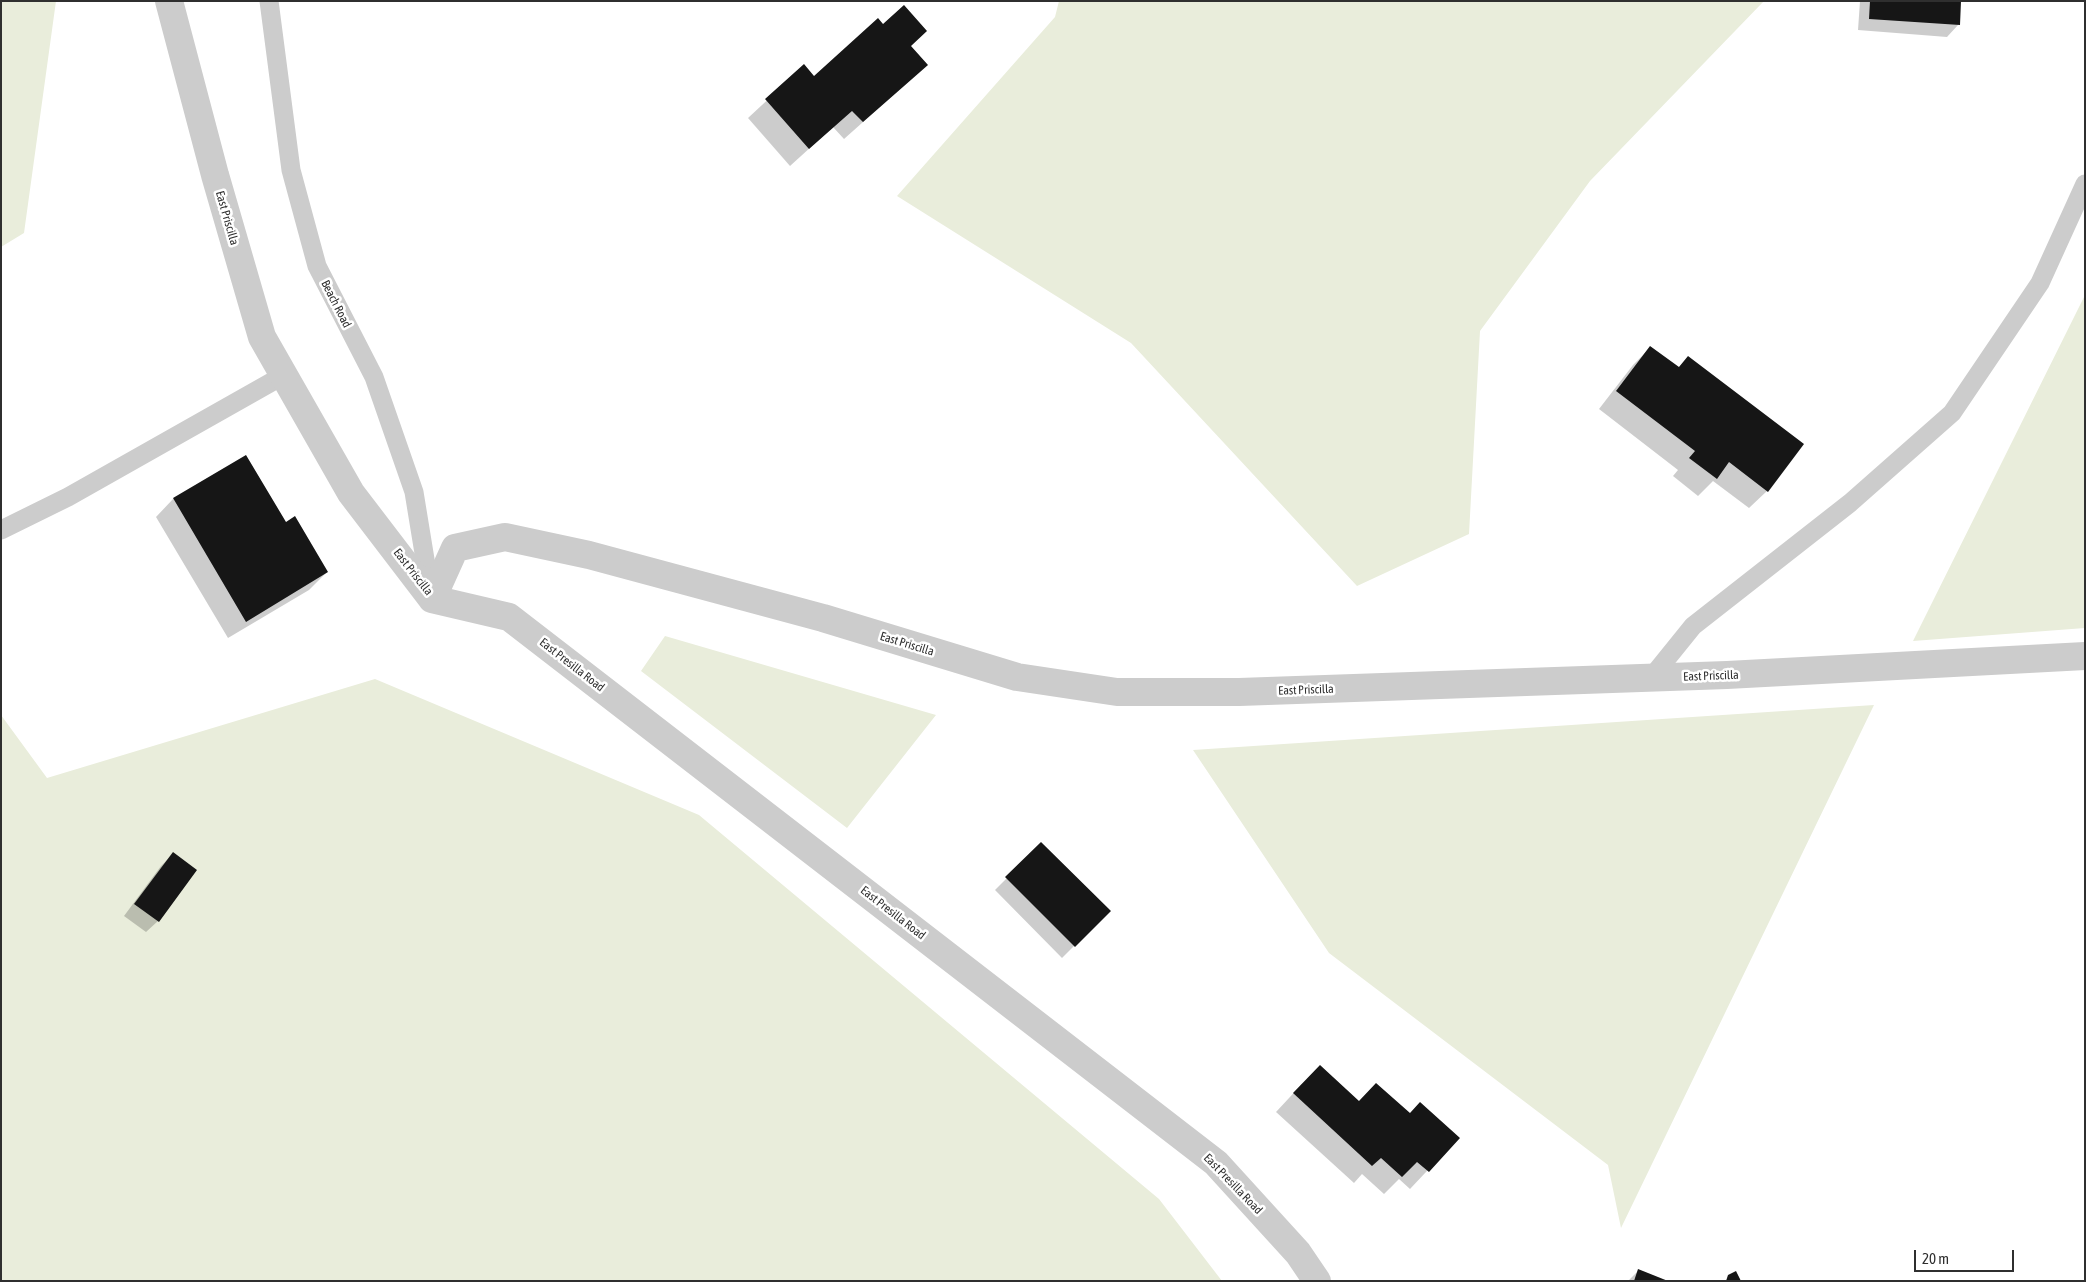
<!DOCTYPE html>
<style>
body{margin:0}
#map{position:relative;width:2086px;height:1282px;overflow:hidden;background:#fff;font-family:"Asap Condensed",sans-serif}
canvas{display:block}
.frame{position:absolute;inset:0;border:2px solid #2f2f2f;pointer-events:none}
.scale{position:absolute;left:1914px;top:1250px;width:100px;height:22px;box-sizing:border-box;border:2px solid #2f2f2f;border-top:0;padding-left:6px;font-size:15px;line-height:18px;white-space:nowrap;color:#2f2f2f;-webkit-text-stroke:4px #fff;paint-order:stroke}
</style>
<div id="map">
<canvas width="2086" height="1282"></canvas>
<div class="frame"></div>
<div class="scale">20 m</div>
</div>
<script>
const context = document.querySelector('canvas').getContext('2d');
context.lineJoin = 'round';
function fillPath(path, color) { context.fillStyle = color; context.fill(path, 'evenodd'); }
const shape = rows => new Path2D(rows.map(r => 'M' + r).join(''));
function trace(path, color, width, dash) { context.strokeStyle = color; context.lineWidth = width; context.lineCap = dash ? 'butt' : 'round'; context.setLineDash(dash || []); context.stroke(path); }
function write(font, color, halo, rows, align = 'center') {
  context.font = font + ' "Asap Condensed",sans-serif'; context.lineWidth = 5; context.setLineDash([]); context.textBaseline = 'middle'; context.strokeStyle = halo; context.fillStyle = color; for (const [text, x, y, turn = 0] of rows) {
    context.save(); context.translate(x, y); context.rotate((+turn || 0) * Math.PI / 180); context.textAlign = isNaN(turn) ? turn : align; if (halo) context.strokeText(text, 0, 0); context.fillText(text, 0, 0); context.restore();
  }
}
fillPath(shape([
 [1,1,56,1,24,233,1,247],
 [1059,1,1764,1,1590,181,1480,331,1469,534,1357,586,1131,343,897,196,1055,17],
 [2085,295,2085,628,1913,641],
 [665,636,936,715,847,828,641,671],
 [375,679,699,815,1159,1199,1222,1281,1,1281,1,715,47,778],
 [1874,705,1621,1228,1608,1165,1329,953,1193,750]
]), '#e9eddb');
fillPath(shape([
 [1860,1,1960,1,1958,25,1947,37,1858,30],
 [910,47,908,82,844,139,833,127,790,166,748,118,804,66,814,77],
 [1651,347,1678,368,1689,357,1767,491,1749,508,1713,481,1698,496,1673,476,1678,470,1599,409,1633,365],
 [246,456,286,523,327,572,309,590,228,638,156,517,173,499],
 [1041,844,1109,911,1062,958,995,890],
 [173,854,158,921,146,932,124,916,161,866],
 [1302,1084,1359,1102,1409,1115,1458,1138,1410,1189,1399,1179,1384,1194,1362,1174,1354,1183,1276,1112],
 [1638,1271,1665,1281,1628,1281]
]), '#0003');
fillPath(shape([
 [1870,1,1961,1,1960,25,1869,19],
 [904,5,927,31,911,46,928,65,863,122,852,111,809,149,765,99,804,64,814,76,878,18,883,24],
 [1650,346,1679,367,1688,356,1804,444,1768,492,1729,462,1717,479,1689,458,1695,451,1616,391],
 [246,455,286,522,295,516,328,572,246,622,173,498],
 [1041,842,1111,911,1075,947,1005,877],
 [173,852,197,870,159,922,134,904],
 [1320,1065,1359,1101,1376,1083,1410,1113,1420,1102,1460,1138,1429,1172,1417,1162,1402,1177,1381,1158,1372,1166,1293,1093],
 [1638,1269,1668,1281,1634,1281],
 [1736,1271,1741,1281,1726,1281,1728,1275]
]), '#161616');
trace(shape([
 [269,1,291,170,317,266,374,377,414,492,431,596],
 [1,530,68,497,284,375],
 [1651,678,1693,626,1850,503,1952,413,2040,283,2085,184]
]), '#ccc', 19);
trace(shape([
 [169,1,215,175,262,337,351,493,432,599],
 [432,599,455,548,505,537,589,555,823,618,1017,677,1117,692,1239,692,1727,675,2085,656],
 [432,599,509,617,1216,1163,1298,1253,1317,1281]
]), '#ccc', 28);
write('12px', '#2f2f2f', '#fff', [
 ["East Priscilla",227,218,74],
 ["Beach Road",336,304,63],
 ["East Priscilla",413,572,52],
 ["East Priscilla",907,644,17],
 ["East Presilla Road",572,665,38],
 ["East Priscilla",1711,676,-2],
 ["East Priscilla",1306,690,-2],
 ["East Presilla Road",893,913,38],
 ["East Presilla Road",1233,1184,46]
]);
</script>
